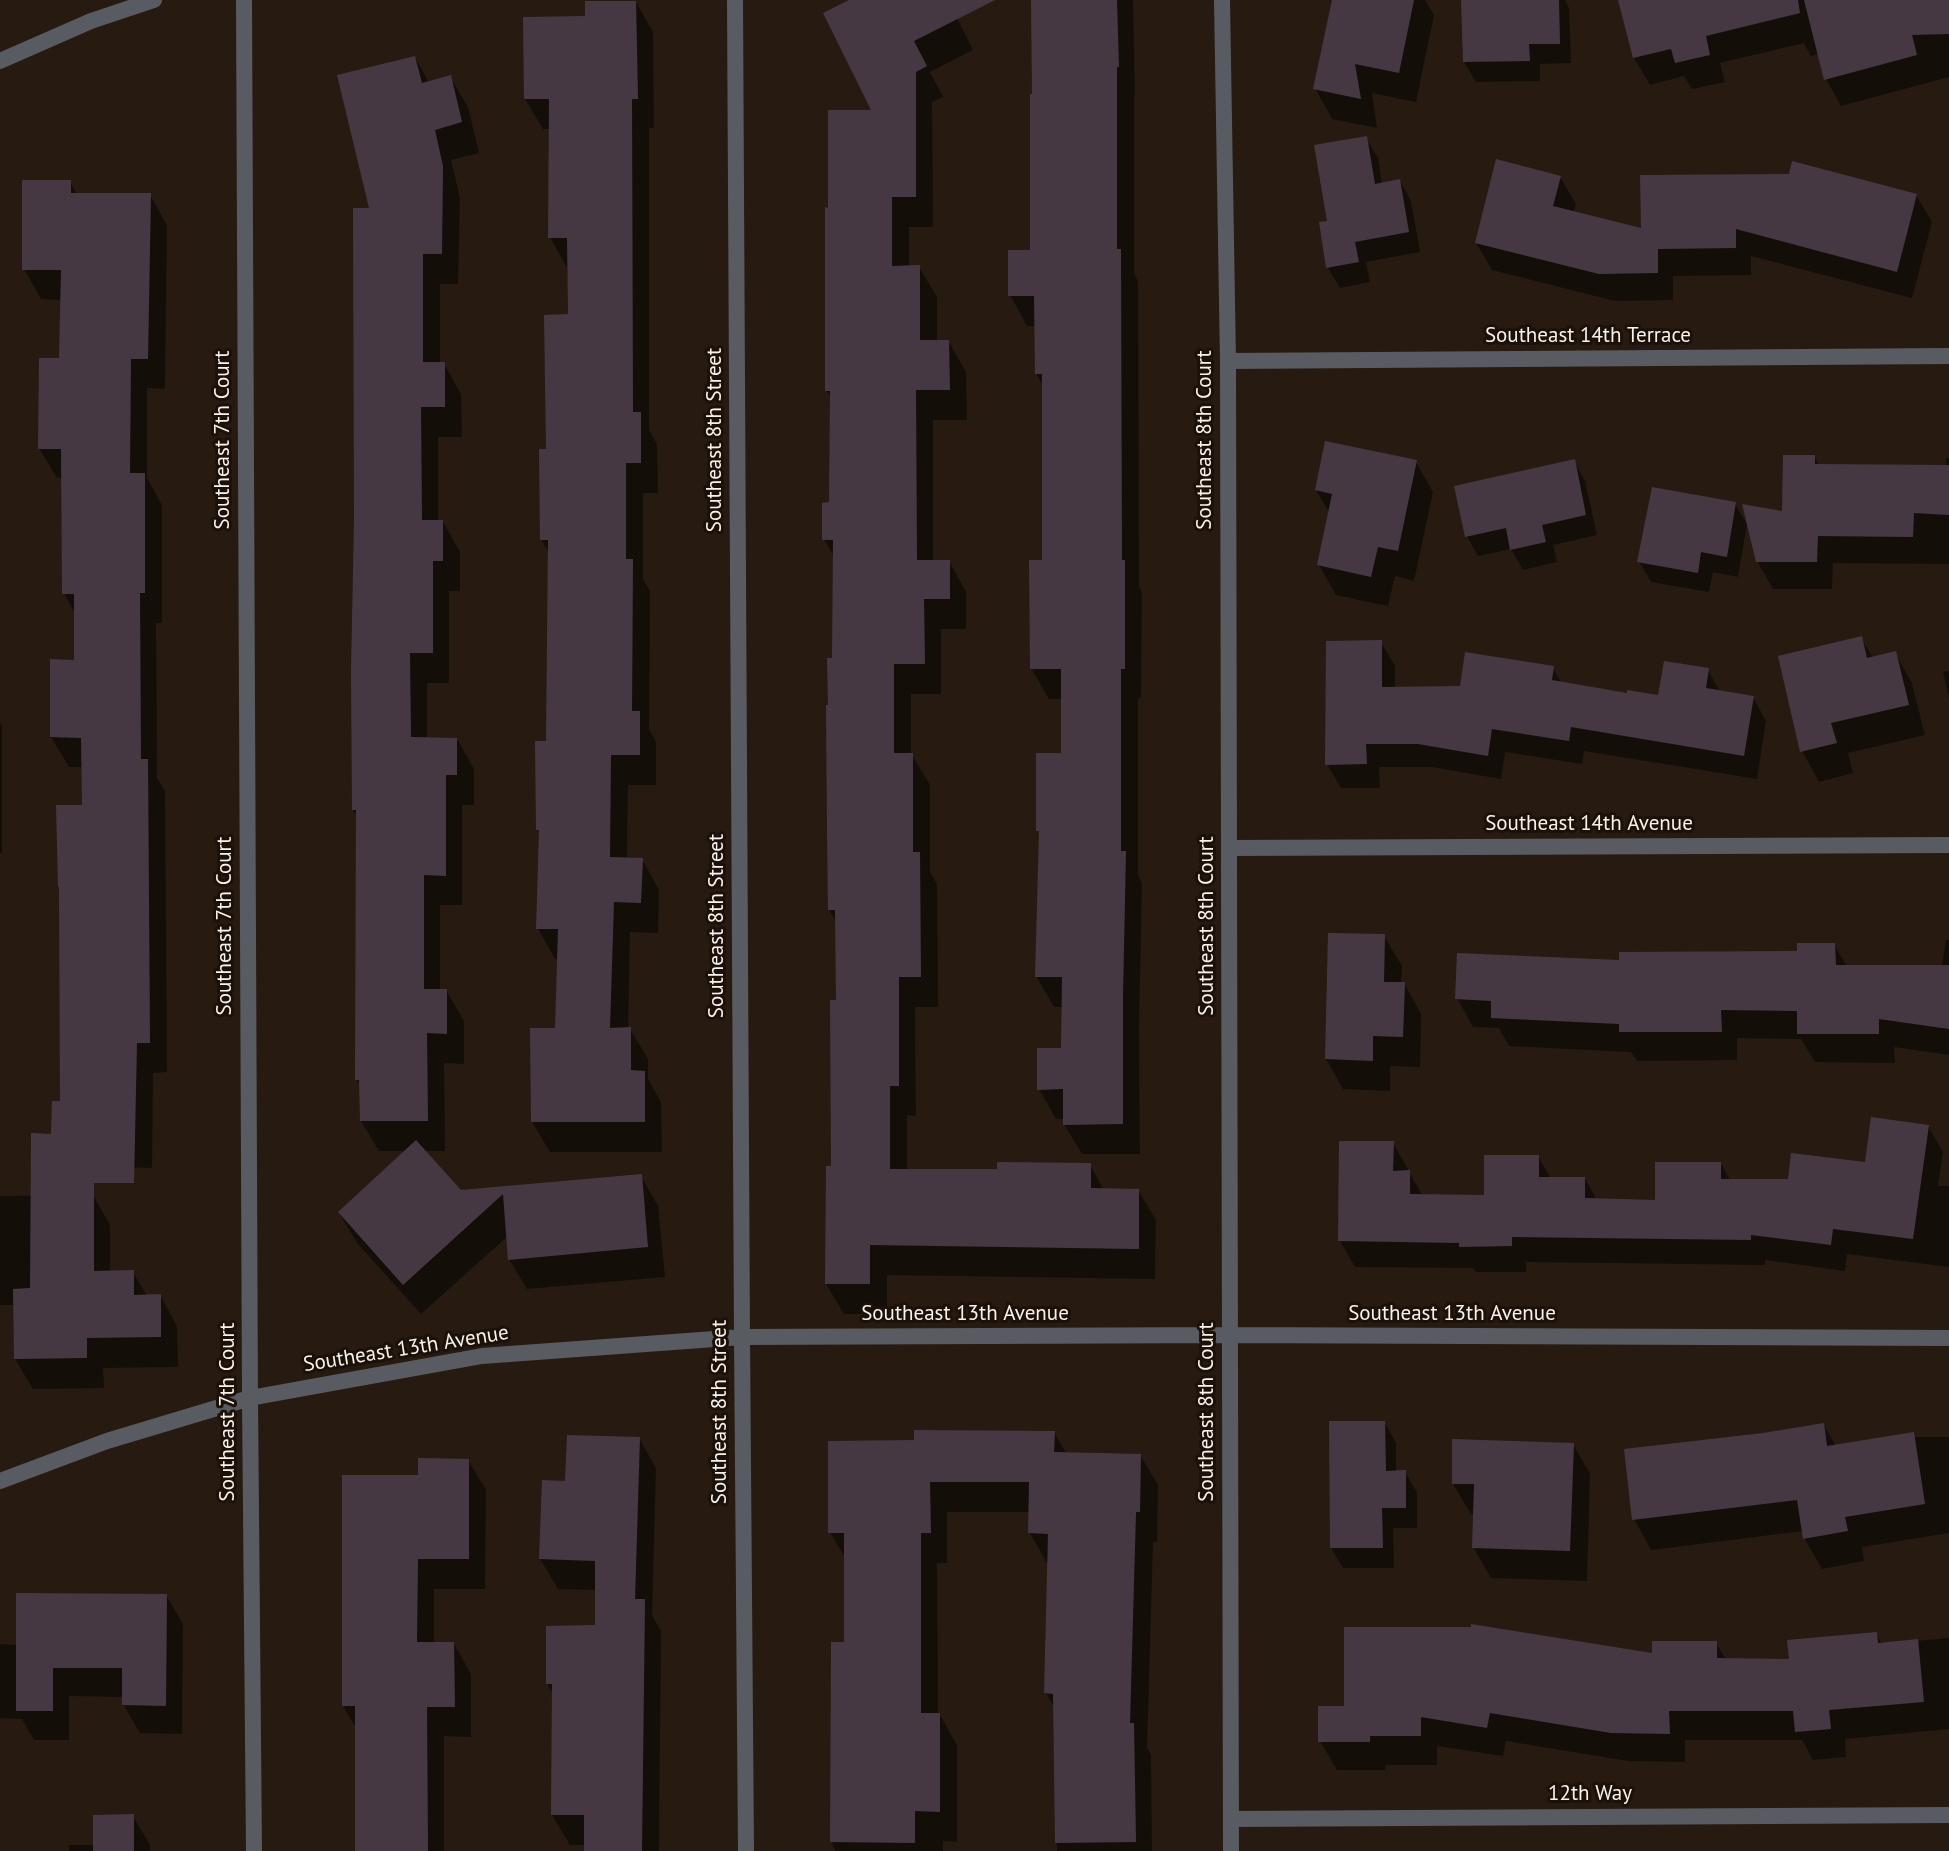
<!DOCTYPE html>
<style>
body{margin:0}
canvas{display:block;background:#261a11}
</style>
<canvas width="1949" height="1851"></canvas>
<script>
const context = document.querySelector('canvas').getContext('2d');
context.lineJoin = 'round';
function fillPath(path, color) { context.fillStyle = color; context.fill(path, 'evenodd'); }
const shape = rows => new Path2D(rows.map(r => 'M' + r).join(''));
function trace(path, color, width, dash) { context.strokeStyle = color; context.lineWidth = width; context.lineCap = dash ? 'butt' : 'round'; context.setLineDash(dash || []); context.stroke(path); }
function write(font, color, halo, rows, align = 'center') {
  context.font = font + ' "PT Sans",sans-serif'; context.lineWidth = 6; context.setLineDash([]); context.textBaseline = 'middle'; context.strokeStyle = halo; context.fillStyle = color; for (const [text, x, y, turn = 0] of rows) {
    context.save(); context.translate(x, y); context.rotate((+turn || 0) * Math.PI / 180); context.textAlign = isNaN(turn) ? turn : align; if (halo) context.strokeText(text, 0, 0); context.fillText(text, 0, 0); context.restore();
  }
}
fillPath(shape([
 [852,0,948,0,973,50,930,72,943,97,932,102,933,227,909,227,909,267,919,267,937,297,937,342,949,342,966,372,967,420,933,420,933,561,949,561,966,592,966,629,941,629,941,694,911,694,911,755,912,755,930,785,930,872,937,884,938,1007,915,1007,916,1116,907,1115,907,1171,998,1171,1090,1165,1104,1190,1138,1190,1156,1220,1155,1279,887,1275,887,1314,844,1314,826,1284,838,1002,837,923,829,910,828,830,834,660,834,557,824,539,831,503,831,398,826,390,830,209,873,111],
 [1032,0,1133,0,1135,97,1134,97,1134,273,1138,281,1139,587,1142,592,1141,698,1138,698,1138,875,1142,883,1139,1027,1140,1154,1082,1154,1064,1124,1064,1119,1056,1119,1039,1089,1063,1049,1063,1007,1054,1007,1036,976,1040,835,1038,830,1062,755,1062,699,1049,699,1031,668,1044,562,1043,386,1036,373,1036,326,1027,326,1010,295,1032,252,1034,95],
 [1334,0,1425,0,1434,15,1416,102,1372,93,1377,128,1332,119,1315,88],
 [1463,0,1565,0,1569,8,1571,63,1540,64,1540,81,1476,82,1464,62],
 [1620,0,1949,0,1949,77,1841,106,1826,79,1819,54,1811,56,1804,43,1720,63,1725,82,1692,89,1684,76,1650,85,1634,58],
 [636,2,653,32,654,128,649,128,649,430,657,444,658,493,643,493,643,579,650,591,649,729,656,742,656,785,628,785,627,859,642,859,659,890,658,933,630,932,628,1029,630,1029,648,1059,648,1079,661,1102,662,1152,550,1152,532,1122,557,1029,559,959,555,959,538,929,540,835,538,830,537,742,547,743,549,553,541,539,547,450,570,316,567,268,550,237,550,129,543,129,525,99,587,18],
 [415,57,429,83,450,77,468,107,479,153,451,160,460,198,458,284,440,284,440,364,444,364,461,394,462,437,438,437,438,522,443,522,460,552,460,591,449,591,449,683,427,683,427,739,457,739,474,769,474,805,462,805,462,905,440,905,440,990,446,990,464,1021,464,1064,444,1063,445,1151,423,1151,460,1192,641,1176,658,1206,665,1277,527,1289,509,1259,508,1236,421,1314,357,1243,339,1213,407,1151,379,1151,361,1121,361,1087,356,1079,357,816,353,810,371,209],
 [1366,138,1378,158,1382,184,1400,181,1411,201,1420,252,1366,262,1370,282,1340,288,1328,268,1328,222],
 [1560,177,1576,204,1573,213,1642,230,1916,195,1932,222,1912,298,1751,256,1751,275,1673,276,1673,300,1615,301,1492,270,1476,243],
 [70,182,77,194,150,195,167,225,165,389,147,388,147,478,162,505,162,623,156,623,157,778,165,791,166,917,167,1072,153,1073,152,1168,70,1165,62,1103,83,806,83,767,69,767,51,737,51,661,75,661,75,614,64,593,63,478,57,478,39,448,61,360,62,300,41,299,24,269],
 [1815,457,1819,465,1946,466,1946,458,1949,458,1949,564,1833,563,1832,589,1773,589,1757,561],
 [1574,461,1585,481,1597,535,1553,545,1557,562,1523,570,1511,549,1478,556,1467,536],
 [1416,462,1433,492,1414,581,1395,576,1388,606,1336,595,1319,565,1329,512,1316,490],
 [1735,504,1747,524,1738,577,1713,572,1709,592,1651,582,1639,561],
 [1861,638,1873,658,1895,653,1912,683,1925,735,1848,753,1853,773,1819,782,1802,751],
 [1381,642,1395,666,1395,688,1461,687,1553,668,1562,684,1628,695,1659,697,1708,670,1720,692,1753,697,1766,721,1757,779,1584,751,1582,764,1505,752,1501,779,1432,767,1379,767,1380,788,1341,788,1327,764],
 [1949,671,1949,698,1943,672],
 [0,722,2,725,2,853,0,853],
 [1384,936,1402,966,1401,983,1404,983,1421,1014,1420,1067,1390,1066,1390,1091,1343,1089,1326,1059],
 [1946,940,1949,940,1949,1055,1894,1047,1895,1063,1815,1062,1801,1039,1737,1038,1737,1060,1637,1061,1631,1052,1509,1046,1499,1028,1473,1027,1457,998,1620,962,1798,953,1834,945,1847,966,1942,966],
 [1928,1126,1943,1152,1938,1186,1949,1186,1949,1267,1847,1254,1845,1271,1765,1260,1765,1265,1526,1262,1526,1272,1476,1272,1473,1268,1355,1267,1340,1241,1393,1143,1408,1169,1408,1172,1409,1172,1423,1196,1485,1197,1538,1156,1551,1179,1585,1179,1597,1200,1656,1201,1721,1163,1730,1180,1789,1180,1866,1164],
 [93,1195,110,1225,110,1272,133,1272,147,1296,160,1295,177,1326,178,1367,103,1368,104,1388,33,1389,15,1359,15,1305,0,1305,0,1196],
 [1384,1422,1396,1443,1396,1472,1405,1472,1417,1492,1417,1528,1393,1528,1394,1568,1343,1568,1331,1548],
 [1823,1424,1836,1446,1913,1434,1915,1437,1949,1437,1949,1533,1862,1547,1864,1561,1822,1569,1804,1538,1803,1531,1651,1550,1634,1519,1763,1434],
 [1054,1432,1066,1453,1140,1455,1158,1485,1157,1542,1153,1542,1147,1748,1151,1755,1152,1851,1057,1851,1055,1709,1046,1693,1049,1563,1047,1563,1030,1533,1030,1512,947,1512,947,1563,937,1563,938,1715,940,1715,957,1745,957,1842,943,1841,943,1851,835,1851,832,1842,846,1643,846,1559,830,1532,916,1442],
 [639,1438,656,1468,652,1615,661,1631,659,1851,586,1851,586,1845,570,1845,552,1815,553,1694,547,1684,597,1627,596,1590,558,1589,540,1559,567,1482],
 [1573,1444,1590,1474,1587,1581,1491,1578,1473,1547,1474,1514,1471,1514,1453,1484],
 [468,1460,486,1490,485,1589,434,1589,434,1644,454,1644,471,1674,471,1737,444,1736,444,1851,356,1851,356,1728,343,1706,419,1476],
 [166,1595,183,1624,182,1734,140,1733,123,1704,123,1697,69,1696,69,1740,34,1740,22,1719,0,1718,0,1644,17,1645],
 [1876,1634,1882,1644,1949,1638,1949,1729,1845,1739,1846,1757,1813,1760,1802,1740,1685,1740,1685,1762,1628,1761,1506,1741,1503,1756,1437,1746,1437,1765,1386,1765,1385,1770,1337,1770,1320,1741,1345,1707,1716,1643,1726,1659,1790,1660],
 [133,1816,150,1845,150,1851,69,1851,69,1845,94,1845]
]), '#0007');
fillPath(shape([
 [849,0,995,0,914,41,927,66,916,72,916,197,892,197,892,266,920,265,920,340,949,340,950,390,916,390,917,560,950,560,950,599,924,599,925,664,894,664,894,753,913,753,913,852,920,852,921,977,899,977,899,1086,890,1086,890,1169,997,1169,997,1162,1091,1163,1091,1188,1139,1189,1139,1249,870,1245,870,1284,825,1284,826,1166,831,1166,830,1000,836,1000,835,910,828,910,827,830,826,705,828,705,827,658,832,658,833,540,822,540,822,503,829,502,830,391,825,391,825,207,828,208,828,110,871,110,823,13],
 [1031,0,1117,0,1119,67,1117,67,1117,249,1121,249,1122,560,1125,560,1125,669,1121,669,1121,851,1126,851,1123,995,1123,1124,1063,1125,1063,1089,1037,1090,1037,1048,1061,1048,1062,977,1035,977,1039,831,1036,831,1036,753,1061,753,1061,669,1030,669,1029,560,1042,560,1042,374,1035,374,1034,296,1008,296,1008,250,1030,250,1030,94,1032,94],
 [1332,0,1414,0,1399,73,1355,64,1361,99,1313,89],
 [1461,0,1559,0,1560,44,1529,44,1530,61,1463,62],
 [1618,0,1798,0,1800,13,1706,36,1710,55,1675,63,1671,49,1633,58],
 [1804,0,1949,0,1949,34,1912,35,1917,55,1824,80],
 [585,1,636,1,638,99,632,99,633,412,641,412,641,463,626,463,626,559,633,559,632,711,640,711,640,755,611,755,610,857,643,858,641,903,614,902,610,1028,631,1027,631,1070,645,1071,645,1122,531,1122,530,1028,555,1028,558,929,536,929,539,830,536,830,535,741,546,741,548,540,540,540,539,449,546,449,544,315,568,314,567,238,548,238,549,99,524,99,523,17,585,16],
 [415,56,422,83,451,75,462,122,435,130,443,166,442,254,423,254,423,362,445,362,445,407,421,407,422,520,443,520,443,561,433,561,433,653,410,653,411,737,457,738,457,775,446,775,446,876,424,875,424,989,447,989,447,1034,427,1033,428,1121,360,1121,359,1080,355,1080,356,810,352,810,351,671,354,520,353,208,369,208,337,75],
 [1367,136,1375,184,1400,179,1409,232,1355,242,1359,262,1326,268,1319,222,1327,221,1314,145],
 [1496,159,1561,176,1553,206,1641,228,1640,175,1789,174,1792,161,1917,194,1897,272,1736,229,1736,248,1658,249,1658,273,1599,274,1475,243],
 [22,180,71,180,71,193,151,193,148,359,131,359,130,473,145,473,145,593,140,593,141,759,148,759,150,1043,137,1043,134,1183,94,1183,94,1271,134,1270,134,1295,161,1294,161,1337,87,1338,87,1358,14,1359,13,1289,30,1288,31,1133,51,1134,52,1101,60,1101,59,887,58,887,56,805,82,805,81,738,50,737,50,659,74,660,74,594,62,594,61,449,38,449,39,358,59,358,61,270,22,270],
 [1325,441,1417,460,1398,551,1378,547,1371,577,1317,565,1332,494,1315,490],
 [1783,455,1815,455,1815,464,1949,465,1949,515,1914,513,1913,537,1818,536,1817,562,1756,562,1742,504,1782,511],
 [1575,459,1586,515,1542,525,1546,542,1510,550,1506,528,1465,537,1454,486],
 [1652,487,1736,502,1727,557,1701,552,1698,573,1637,562],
 [1862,636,1867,658,1896,651,1909,705,1831,723,1837,743,1800,752,1778,656],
 [1382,640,1382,687,1460,686,1465,652,1554,666,1552,680,1627,693,1627,690,1658,695,1664,661,1709,668,1706,688,1754,696,1744,756,1571,727,1569,741,1492,729,1488,756,1418,744,1366,744,1367,764,1325,765,1326,641],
 [1328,933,1385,934,1384,982,1405,982,1403,1037,1373,1036,1373,1061,1325,1059],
 [1797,943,1835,943,1836,965,1949,965,1949,1029,1879,1019,1879,1034,1797,1034,1797,1011,1721,1010,1722,1032,1619,1032,1619,1024,1491,1018,1491,1001,1455,999,1457,953,1619,960,1619,952,1797,951],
 [1871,1117,1929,1125,1913,1239,1833,1229,1831,1245,1751,1235,1751,1240,1512,1237,1512,1246,1459,1247,1459,1243,1338,1241,1339,1141,1394,1141,1393,1171,1410,1170,1410,1194,1484,1195,1484,1155,1539,1155,1539,1177,1585,1177,1585,1198,1655,1200,1655,1162,1721,1162,1721,1179,1788,1179,1791,1153,1865,1162],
 [416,1140,461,1190,642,1174,648,1247,508,1260,503,1194,403,1285,338,1212],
 [1329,1421,1385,1421,1386,1471,1406,1470,1406,1508,1382,1508,1383,1548,1330,1548],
 [1824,1423,1827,1446,1914,1432,1925,1504,1845,1517,1848,1531,1803,1539,1797,1500,1632,1520,1624,1449,1763,1433],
 [914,1430,1055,1431,1054,1452,1141,1454,1140,1512,1136,1512,1130,1723,1134,1723,1136,1842,1055,1843,1053,1694,1044,1693,1048,1534,1028,1533,1029,1482,930,1482,931,1533,921,1533,921,1713,940,1713,940,1812,915,1811,915,1843,830,1842,831,1642,844,1642,844,1533,828,1533,828,1441,914,1440],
 [567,1435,640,1437,635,1599,645,1599,642,1851,584,1851,584,1815,551,1815,552,1684,546,1684,546,1626,595,1625,595,1561,539,1559,542,1480,565,1481],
 [1452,1439,1574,1443,1570,1551,1472,1548,1474,1484,1452,1484],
 [418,1458,469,1459,469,1559,418,1559,417,1642,454,1642,455,1707,427,1707,428,1851,355,1851,355,1706,342,1706,342,1475,418,1475],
 [16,1593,167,1594,166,1706,122,1705,122,1668,53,1668,53,1711,16,1711],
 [1471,1624,1652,1653,1652,1641,1717,1641,1717,1658,1789,1659,1787,1640,1877,1632,1878,1643,1918,1639,1924,1702,1829,1710,1831,1729,1795,1732,1793,1711,1669,1711,1670,1734,1611,1733,1490,1713,1487,1728,1421,1717,1421,1736,1370,1736,1370,1742,1318,1742,1318,1706,1344,1706,1344,1627,1471,1627],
 [134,1814,134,1851,93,1851,93,1815]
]), '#463842');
trace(shape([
 [244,0,250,1398,254,1851],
 [735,0,742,1337,746,1851],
 [1222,0,1228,361,1231,1851],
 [0,61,91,21,154,0],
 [1228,361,1949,356],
 [1229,848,1949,845],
 [0,1481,107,1441,250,1398,482,1356,742,1337,1230,1335,1949,1338],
 [1231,1819,1949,1815]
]), '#585b61', 16);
write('21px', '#f9f1eb', '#1c1109', [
 ["Southeast 14th Terrace",1588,336],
 ["Southeast 7th Court",223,440,-90],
 ["Southeast 8th Street",715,440,-90],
 ["Southeast 8th Court",1205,440,-90],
 ["Southeast 14th Avenue",1589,824],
 ["Southeast 7th Court",225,926,-90],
 ["Southeast 8th Street",717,926,-90],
 ["Southeast 8th Court",1207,926,-90],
 ["Southeast 13th Avenue",965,1314],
 ["Southeast 13th Avenue",1452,1314],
 ["Southeast 13th Avenue",406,1349,-9],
 ["Southeast 7th Court",228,1412,-90],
 ["Southeast 8th Street",720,1412,-90],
 ["Southeast 8th Court",1207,1412,-90],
 ["12th Way",1590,1794]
]);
</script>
